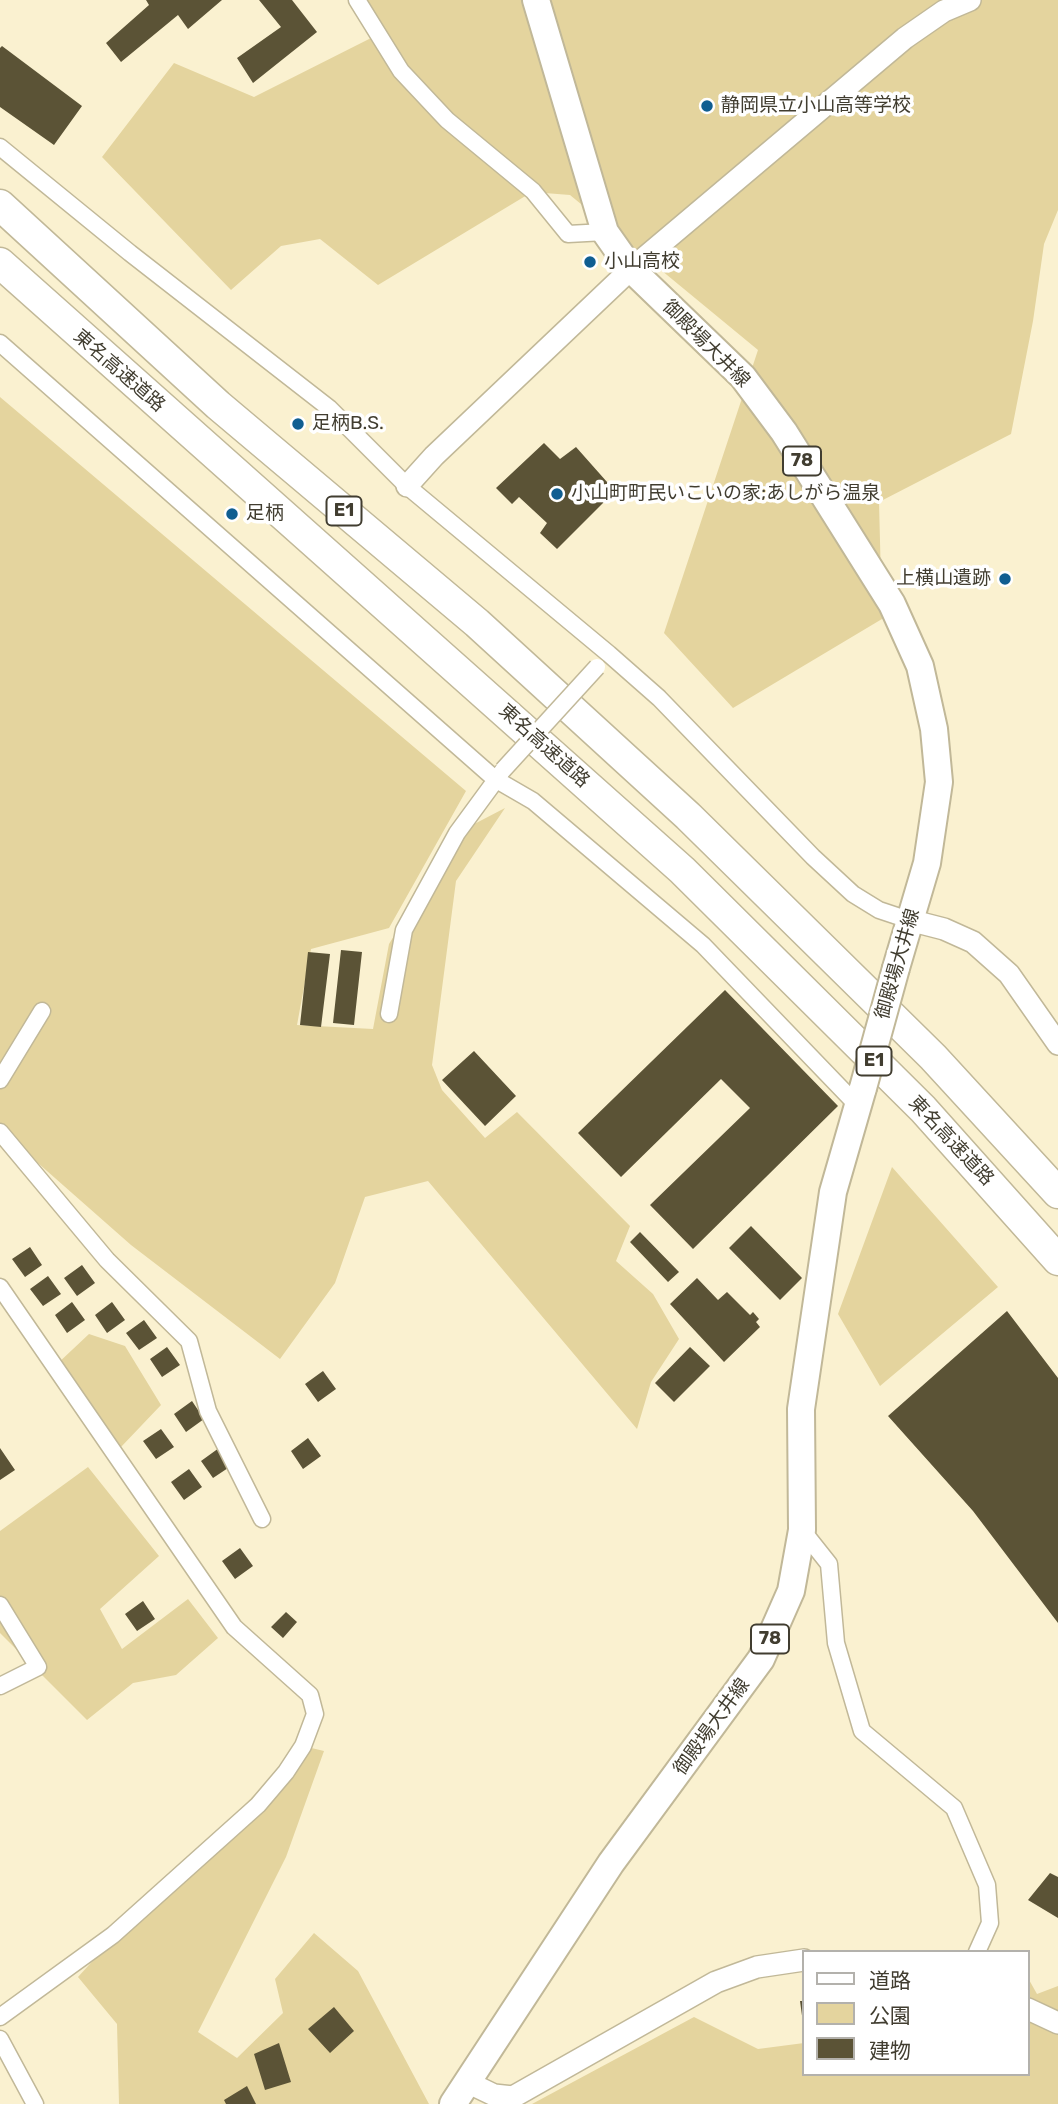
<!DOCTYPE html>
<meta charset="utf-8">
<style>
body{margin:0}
#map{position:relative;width:1058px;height:2104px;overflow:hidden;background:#faf1d0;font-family:Rubik,"Noto Sans JP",sans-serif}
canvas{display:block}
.legend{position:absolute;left:802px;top:1950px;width:228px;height:126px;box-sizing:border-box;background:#fff;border:2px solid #b3b1ac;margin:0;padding:9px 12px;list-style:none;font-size:21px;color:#413d30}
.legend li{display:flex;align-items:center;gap:14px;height:35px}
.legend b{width:35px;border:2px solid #b3b1ac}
</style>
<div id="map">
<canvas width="1058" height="2104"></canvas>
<ul class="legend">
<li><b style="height:9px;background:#fff"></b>道路</li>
<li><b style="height:19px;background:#e4d49e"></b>公園</li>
<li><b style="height:19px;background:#5b5336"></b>建物</li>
</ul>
</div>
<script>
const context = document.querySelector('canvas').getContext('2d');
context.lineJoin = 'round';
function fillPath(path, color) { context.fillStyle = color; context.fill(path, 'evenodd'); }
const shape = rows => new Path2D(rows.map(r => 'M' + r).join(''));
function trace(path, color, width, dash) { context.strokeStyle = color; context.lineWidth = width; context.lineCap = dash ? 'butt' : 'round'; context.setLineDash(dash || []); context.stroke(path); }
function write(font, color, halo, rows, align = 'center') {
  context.font = font + ' Rubik,"Noto Sans JP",sans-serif'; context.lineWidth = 7; context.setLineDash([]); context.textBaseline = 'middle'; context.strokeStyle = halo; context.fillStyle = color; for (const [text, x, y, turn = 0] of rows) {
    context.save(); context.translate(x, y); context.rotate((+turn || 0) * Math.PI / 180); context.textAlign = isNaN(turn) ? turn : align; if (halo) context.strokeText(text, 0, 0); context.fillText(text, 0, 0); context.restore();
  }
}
fillPath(shape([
 [350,0,1058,0,1058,210,1044,244,1033,321,1011,434,879,502,882,619,733,708,664,633,758,350,570,195,532,192,378,285,320,239,281,246,231,290,102,157,174,63,254,97,377,35],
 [0,397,466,791,389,928,311,949,297,1025,373,1029,389,944,457,833,505,808,456,881,432,1065,442,1090,485,1138,517,1112,630,1226,616,1261,653,1294,679,1339,651,1382,637,1429,428,1181,365,1197,335,1283,280,1359,131,1245,5,1134,0,1133],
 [892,1167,998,1287,880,1386,838,1314],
 [89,1334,125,1346,161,1405,121,1447,67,1385,56,1365],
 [88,1467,159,1556,100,1609,122,1649,188,1599,218,1638,176,1675,133,1683,87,1720,0,1633,0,1531],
 [303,1746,324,1751,286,1857,198,2032,237,2058,283,2013,275,1979,314,1933,358,1971,429,2104,119,2104,117,2024,78,1977,130,1920],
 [1028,1978,1037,1994,1058,1986,1058,2104,532,2104,694,2017,758,2049,804,2043,804,2074,1028,2074]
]), '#e4d49e');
fillPath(shape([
 [146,0,222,0,188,29,178,15,121,62,106,43,149,5],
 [259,0,292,0,317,32,253,83,237,58,281,27],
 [2,46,82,106,54,145,0,107,0,48],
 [544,443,560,459,576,447,615,491,557,549,540,533,547,523,519,497,512,504,496,488],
 [341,950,362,952,354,1025,333,1023],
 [308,952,330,954,321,1027,300,1025],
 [725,990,838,1106,693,1249,650,1205,750,1108,721,1079,621,1177,578,1133],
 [474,1051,516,1096,485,1126,442,1080],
 [751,1226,802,1278,780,1300,729,1248],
 [640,1232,679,1272,668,1282,630,1242],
 [30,1247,42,1265,25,1277,12,1259],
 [82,1265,95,1283,77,1296,64,1278],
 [48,1276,61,1294,43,1306,30,1289],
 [697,1278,718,1300,727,1292,750,1315,753,1312,759,1319,756,1322,760,1327,724,1362,670,1304],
 [72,1302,85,1320,67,1333,55,1315],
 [112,1302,125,1320,107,1333,95,1315],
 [1007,1311,1058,1378,1058,1623,973,1511,888,1416],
 [144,1320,157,1338,139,1350,126,1333],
 [167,1347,180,1365,162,1377,150,1359],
 [690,1347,710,1366,674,1402,655,1383],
 [323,1371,336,1389,318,1402,305,1384],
 [192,1401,204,1419,186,1432,174,1414],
 [161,1429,174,1447,156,1459,143,1441],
 [308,1438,321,1456,303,1469,291,1451],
 [0,1448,15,1470,0,1480],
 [219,1448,231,1466,213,1478,201,1461],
 [189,1469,202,1487,184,1500,171,1482],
 [240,1548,253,1566,235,1579,222,1561],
 [143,1601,155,1619,137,1631,125,1614],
 [286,1612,297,1622,283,1638,271,1627],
 [1050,1873,1058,1877,1058,1918,1028,1900],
 [800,2001,804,2001,804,2023,803,2023],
 [334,2007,354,2031,330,2053,308,2029],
 [279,2043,291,2082,265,2090,254,2054],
 [247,2086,256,2104,226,2104,224,2100]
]), '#5b5336');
const minor = shape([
 [357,0,401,71,447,120,533,191,568,234,605,232],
 [0,147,130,253,329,408,407,486,609,654,659,698,813,857,853,894,879,910,909,920],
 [0,343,495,779,533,801,703,945,857,1105],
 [389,1014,404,930,457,833,501,773],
 [0,1080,42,1011],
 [0,1132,107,1260,189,1341,208,1411,262,1519],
 [0,1287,234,1627,310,1695,315,1714,303,1746,286,1772,258,1805,113,1935,0,2017],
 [802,1530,829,1564,836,1643,862,1731,954,1808,987,1885,990,1923,977,1952],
 [0,1605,38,1667,0,1686],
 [0,2039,35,2104]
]);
const tertiary = shape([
 [407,486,434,456,631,269,905,38,944,11,970,0],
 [909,920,944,929,973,942,1009,974,1058,1044],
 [1028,2009,1058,2023],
 [467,2082,494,2095,513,2097,716,1982,757,1967,804,1960]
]);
const primary = shape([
 [536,0,605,232,631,269,743,377,784,432,892,604,920,666,934,729,939,782,927,863,896,968],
 [453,2104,611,1863,761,1659,791,1591,802,1530,801,1409,833,1192,863,1088]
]);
const motorway = shape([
 [0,205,218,405,477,623,688,816,933,1057,1058,1193],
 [0,263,682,870,923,1109,1058,1260]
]);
trace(minor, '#c1b898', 19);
trace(tertiary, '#c1b898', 24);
trace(primary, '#c1b898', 30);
trace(motorway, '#c1b898', 33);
trace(minor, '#fff', 16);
trace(tertiary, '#fff', 21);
trace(primary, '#fff', 26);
trace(motorway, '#fff', 30);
const minorBridge = shape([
 [503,770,597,667]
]);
const primaryBridge = shape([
 [863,1088,896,968]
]);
trace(minorBridge, '#c1b898', 19, []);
trace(primaryBridge, '#c1b898', 30, []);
trace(minorBridge, '#fff', 16);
trace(primaryBridge, '#fff', 26);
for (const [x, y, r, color] of [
 [707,106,7,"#105e91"],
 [590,262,7,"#105e91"],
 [298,424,7,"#105e91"],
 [557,494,7,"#105e91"],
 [232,514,7,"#105e91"],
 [1005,579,7,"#105e91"]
]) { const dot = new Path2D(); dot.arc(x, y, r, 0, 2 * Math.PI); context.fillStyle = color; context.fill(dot); trace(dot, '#fff', 2.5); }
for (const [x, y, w] of [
 [802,461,38],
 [344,511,35],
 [874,1061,35],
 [770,1639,38]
]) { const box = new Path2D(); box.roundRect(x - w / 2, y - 14.5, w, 29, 5); context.fillStyle = '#fff'; context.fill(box); trace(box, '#413d30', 2); }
write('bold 18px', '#413d30', null, [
 ["78",802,461],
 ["E1",344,511],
 ["E1",874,1061],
 ["78",770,1639]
]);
write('19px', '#413d30', '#fff', [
 ["静岡県立小山高等学校",721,106],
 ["小山高校",604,262],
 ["足柄B.S.",312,424],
 ["小山町町民いこいの家;あしがら温泉",571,494],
 ["足柄",246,514],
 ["上横山遺跡",991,579,"right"]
], 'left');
write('19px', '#413d30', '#fff', [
 ["御殿場大井線",706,344,45],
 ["東名高速道路",119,371,41],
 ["東名高速道路",544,746,42],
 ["御殿場大井線",898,964,-74],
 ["東名高速道路",951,1141,47],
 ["御殿場大井線",712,1727,-54]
]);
</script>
